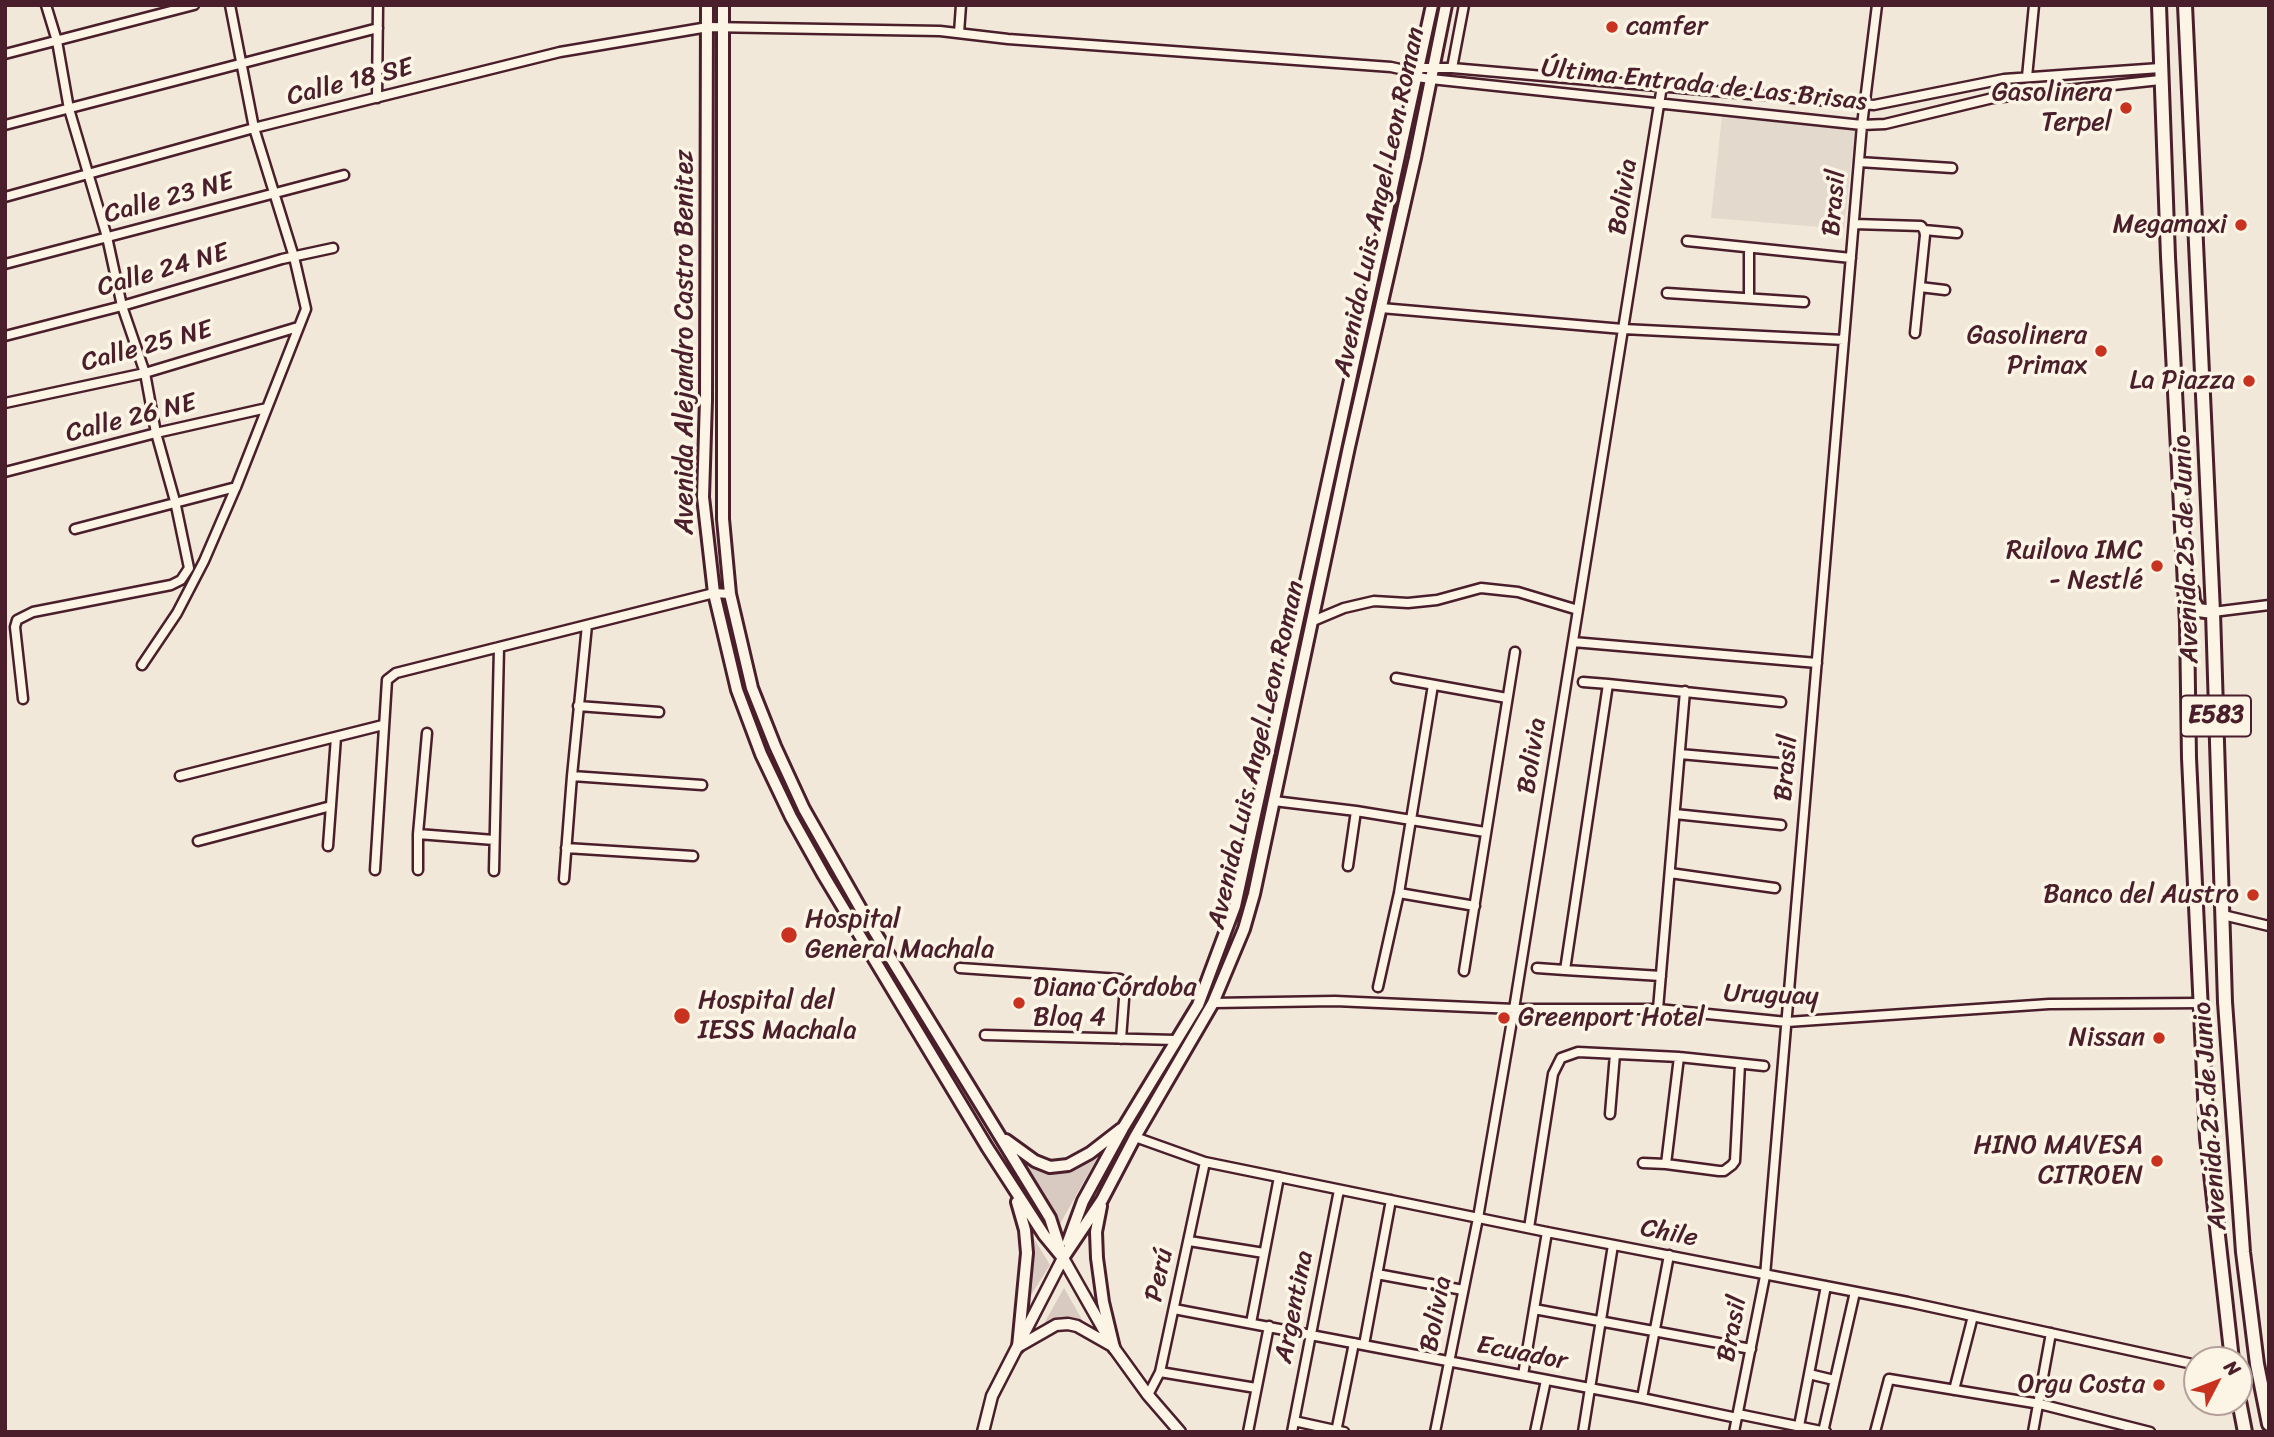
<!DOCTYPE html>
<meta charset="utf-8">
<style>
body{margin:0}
#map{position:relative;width:2274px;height:1437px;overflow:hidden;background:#f1e8da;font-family:Sriracha,sans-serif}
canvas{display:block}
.frame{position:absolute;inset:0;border:7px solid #4a1f2b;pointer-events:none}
.north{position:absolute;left:2183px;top:1346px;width:70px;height:70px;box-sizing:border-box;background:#fcf5e5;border:2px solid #b59f9b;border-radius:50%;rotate:48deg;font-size:19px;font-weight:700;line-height:28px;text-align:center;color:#4a1f2b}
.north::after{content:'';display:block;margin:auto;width:24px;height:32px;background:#c8321e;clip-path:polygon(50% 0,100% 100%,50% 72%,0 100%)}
</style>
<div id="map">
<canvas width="2274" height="1437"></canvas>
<div class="frame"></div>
<div class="north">N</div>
</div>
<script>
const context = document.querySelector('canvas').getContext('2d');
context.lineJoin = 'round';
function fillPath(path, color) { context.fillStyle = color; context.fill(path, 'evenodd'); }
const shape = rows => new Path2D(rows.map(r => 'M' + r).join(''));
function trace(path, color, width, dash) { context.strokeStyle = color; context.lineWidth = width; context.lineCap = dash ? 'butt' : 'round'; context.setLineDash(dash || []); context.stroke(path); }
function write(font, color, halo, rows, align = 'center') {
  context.font = font + ' Sriracha,sans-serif'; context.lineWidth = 7; context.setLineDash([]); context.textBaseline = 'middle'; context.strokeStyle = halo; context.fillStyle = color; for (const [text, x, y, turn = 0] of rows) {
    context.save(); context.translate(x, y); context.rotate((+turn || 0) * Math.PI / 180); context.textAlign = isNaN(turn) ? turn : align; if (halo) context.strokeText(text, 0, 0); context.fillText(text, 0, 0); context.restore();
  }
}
fillPath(shape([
 [1722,116,1855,130,1844,229,1711,218]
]), '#e4d9cd');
fillPath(shape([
 [1101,1151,1060,1224,1018,1156,1035,1164,1053,1169],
 [1026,1225,1050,1265,1026,1303],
 [1064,1288,1088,1330,1074,1320,1064,1318,1054,1320,1042,1327]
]), '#d8cac0');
const minor = shape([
 [959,33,961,5],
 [5,54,194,5],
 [1416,68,1452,68,1874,105,2004,79,2160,68],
 [1452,68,1464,5],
 [2027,77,2034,5],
 [377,98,378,5],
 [5,125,378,28],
 [1859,162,1952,168],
 [5,197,254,128,560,52,708,27,940,31,1008,39,1391,67,1409,71,1417,77,1431,79,1862,125,1885,124,1993,98,2160,80],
 [1854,224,1921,226,1924,230,1925,235,1915,333],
 [1924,230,1957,233],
 [1687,241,1851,258],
 [5,264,344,175],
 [1920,287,1945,290],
 [1667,293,1804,302],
 [1749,298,1749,248],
 [1381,308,1623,329,1844,340],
 [5,336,122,306,282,259,333,248],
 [5,403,145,373,298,327],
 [5,472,156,433,267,408],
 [75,529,236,487],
 [2213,612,2269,605],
 [1313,621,1344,608,1374,601,1408,603,1437,600,1481,588,1518,592,1578,610],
 [1573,642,1817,663],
 [142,665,177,613,204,561,236,487,306,309,294,257,254,128,230,5],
 [1396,678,1507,698],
 [1583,682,1608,684],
 [23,699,15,627,17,620,33,612,171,585,181,580,189,568,175,501,156,433,145,373,122,306,107,237,69,109,57,41,46,5],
 [578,706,659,712],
 [1680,754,1780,763],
 [180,776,383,725],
 [572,776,702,785],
 [1274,801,1356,811,1485,832],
 [1675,814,1781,825],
 [418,834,494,840],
 [198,841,331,806],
 [328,846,336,737],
 [566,848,693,856],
 [1348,866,1356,811],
 [375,870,387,680,396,673,714,593,730,594],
 [418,870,418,834,427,733],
 [494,871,499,647],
 [1670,873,1775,888],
 [564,879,572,776,587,625],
 [1399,893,1475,906],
 [2223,915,2269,926],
 [960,968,1120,979,1125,986,1121,1039],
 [1537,968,1565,970],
 [1464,971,1515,652],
 [1661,976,1565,970,1608,684,1781,702],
 [1378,987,1399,893,1433,685],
 [1213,1003,1335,1001,1514,1009,1658,1009,1787,1022,2049,1004,2202,1003],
 [1658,1009,1685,691],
 [985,1035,1175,1040],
 [1610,1114,1615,1054],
 [1135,1137,1205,1162,1547,1232,1908,1302,2197,1365],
 [1643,1163,1666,1164,1719,1171,1724,1171,1732,1165,1735,1161,1740,1064],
 [1666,1164,1679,1057],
 [1529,1228,1553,1074,1561,1058,1578,1052,1679,1057,1764,1066],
 [1189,1241,1264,1253],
 [1377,1274,1463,1290],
 [1174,1309,1642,1398,1737,1418],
 [1534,1309,1751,1349],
 [1251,1323,1279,1177],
 [1364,1345,1391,1200],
 [1160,1372,1256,1388],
 [1809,1374,1834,1380],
 [1523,1375,1547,1232],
 [1954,1390,1973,1316],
 [1148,1395,1160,1372,1205,1162],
 [1642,1398,1669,1255],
 [1738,1414,1826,1432],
 [1294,1421,1344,1432],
 [1799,1426,1826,1286],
 [1248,1432,1269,1326],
 [1292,1432,1339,1190],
 [1336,1432,1354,1343],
 [1435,1432,1478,1218,1514,1009,1662,86],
 [1535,1432,1546,1380],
 [1583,1432,1613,1245],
 [1734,1432,1765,1276,1862,125,1877,5],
 [1823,1432,1855,1292],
 [1875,1432,1889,1379,2040,1404,2150,1432],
 [2033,1432,2051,1333]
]);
const tertiary = shape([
 [1063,1258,1114,1348,1148,1395,1180,1432],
 [1021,1345,1056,1325,1068,1324,1077,1326,1114,1347],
 [983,1432,992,1396,1063,1258]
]);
const secondary = shape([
 [707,5,706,400,703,497,714,593,737,690,761,754,791,817,824,876,987,1147,1044,1235,1063,1258],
 [723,5,723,519,730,594,752,688,775,746,804,809,862,911,1050,1218,1061,1252],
 [1006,1140,1035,1161,1050,1167,1068,1165,1090,1153,1121,1129],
 [1017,1202,1025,1230,1027,1253,1018,1347],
 [1101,1206,1096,1232,1097,1258,1103,1302,1114,1348],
 [1068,1242,1083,1201,1123,1128,1198,1005,1235,906,1432,5],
 [1063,1258,1102,1200,1135,1137,1213,1003,1244,929,1254,894,1349,447,1415,158,1446,5]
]);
const primary = shape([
 [2159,5,2168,257,2187,623,2189,758,2207,1138,2232,1360],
 [2185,5,2213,612,2225,1002,2243,1252,2257,1364,2269,1424],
 [2192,591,2193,601,2198,610,2213,612],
 [2239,1401,2245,1432]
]);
trace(minor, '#4a1f2b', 13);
trace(tertiary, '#4a1f2b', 15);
trace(secondary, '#4a1f2b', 16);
trace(primary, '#4a1f2b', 18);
trace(minor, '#fcf5e5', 8);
trace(tertiary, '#fcf5e5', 10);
trace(secondary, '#fcf5e5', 10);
trace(primary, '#fcf5e5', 12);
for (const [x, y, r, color] of [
 [1612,27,7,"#c8321e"],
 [2126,108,7,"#c8321e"],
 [2241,225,7,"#c8321e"],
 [2101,351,7,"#c8321e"],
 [2249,381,7,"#c8321e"],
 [2157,566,7,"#c8321e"],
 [2253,895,7,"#c8321e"],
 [789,935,9,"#c8321e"],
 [1019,1003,7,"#c8321e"],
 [682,1016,9,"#c8321e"],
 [1504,1018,7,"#c8321e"],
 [2159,1038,7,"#c8321e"],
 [2157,1161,7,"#c8321e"],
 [2159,1385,7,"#c8321e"]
]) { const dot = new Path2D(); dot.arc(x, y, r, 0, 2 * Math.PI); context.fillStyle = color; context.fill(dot); trace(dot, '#fcf5e5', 2.5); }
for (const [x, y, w] of [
 [2216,716,70]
]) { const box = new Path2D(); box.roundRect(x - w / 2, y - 20.5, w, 41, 5); context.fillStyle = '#fcf5e5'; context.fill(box); trace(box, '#4a1f2b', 2); }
write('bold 24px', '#4a1f2b', null, [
 ["E583",2216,716]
]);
write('26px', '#4a1f2b', '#fcf5e5', [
 ["camfer",1626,27,"left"],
 ["Gasolinera",2112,93],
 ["Terpel",2112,123],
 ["Megamaxi",2227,225],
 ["Gasolinera",2087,336],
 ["Primax",2087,366],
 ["La Piazza",2235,381],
 ["Ruilova IMC",2143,551],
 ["- Nestlé",2143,581],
 ["Banco del Austro",2239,895],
 ["Hospital",805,920,"left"],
 ["General Machala",805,950,"left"],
 ["Diana Córdoba",1033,988,"left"],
 ["Bloq 4",1033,1018,"left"],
 ["Hospital del",698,1001,"left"],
 ["IESS Machala",698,1031,"left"],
 ["Greenport Hotel",1518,1018,"left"],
 ["Nissan",2145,1038],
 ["HINO MAVESA",2143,1146],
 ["CITROEN",2143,1176],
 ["Orgu Costa",2145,1385]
], 'right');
write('26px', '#4a1f2b', '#fcf5e5', [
 ["Calle 18 SE",350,83,-14],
 ["Última Entrada de Las Brisas",1704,86,6],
 ["Bolivia",1624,197,-81],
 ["Calle 23 NE",169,199,-15],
 ["Avenida Luis Angel Leon Roman",1380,202,-78],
 ["Brasil",1835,203,-85],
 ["Calle 24 NE",163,271,-16],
 ["Avenida Alejandro Castro Benitez",685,342,-90],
 ["Calle 25 NE",147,347,-15],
 ["Calle 26 NE",131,419,-14],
 ["Avenida 25 de Junio",2187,549,-92],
 ["Avenida Luis Angel Leon Roman",1257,755,-77],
 ["Bolivia",1533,756,-81],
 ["Brasil",1787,768,-85],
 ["Uruguay",1771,996,2],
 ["Avenida 25 de Junio",2211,1116,-94],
 ["Chile",1669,1234,11],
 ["Perú",1160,1275,-78],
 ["Argentina",1295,1307,-79],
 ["Bolivia",1437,1314,-79],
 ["Brasil",1733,1329,-79],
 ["Ecuador",1522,1354,11]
]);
</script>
